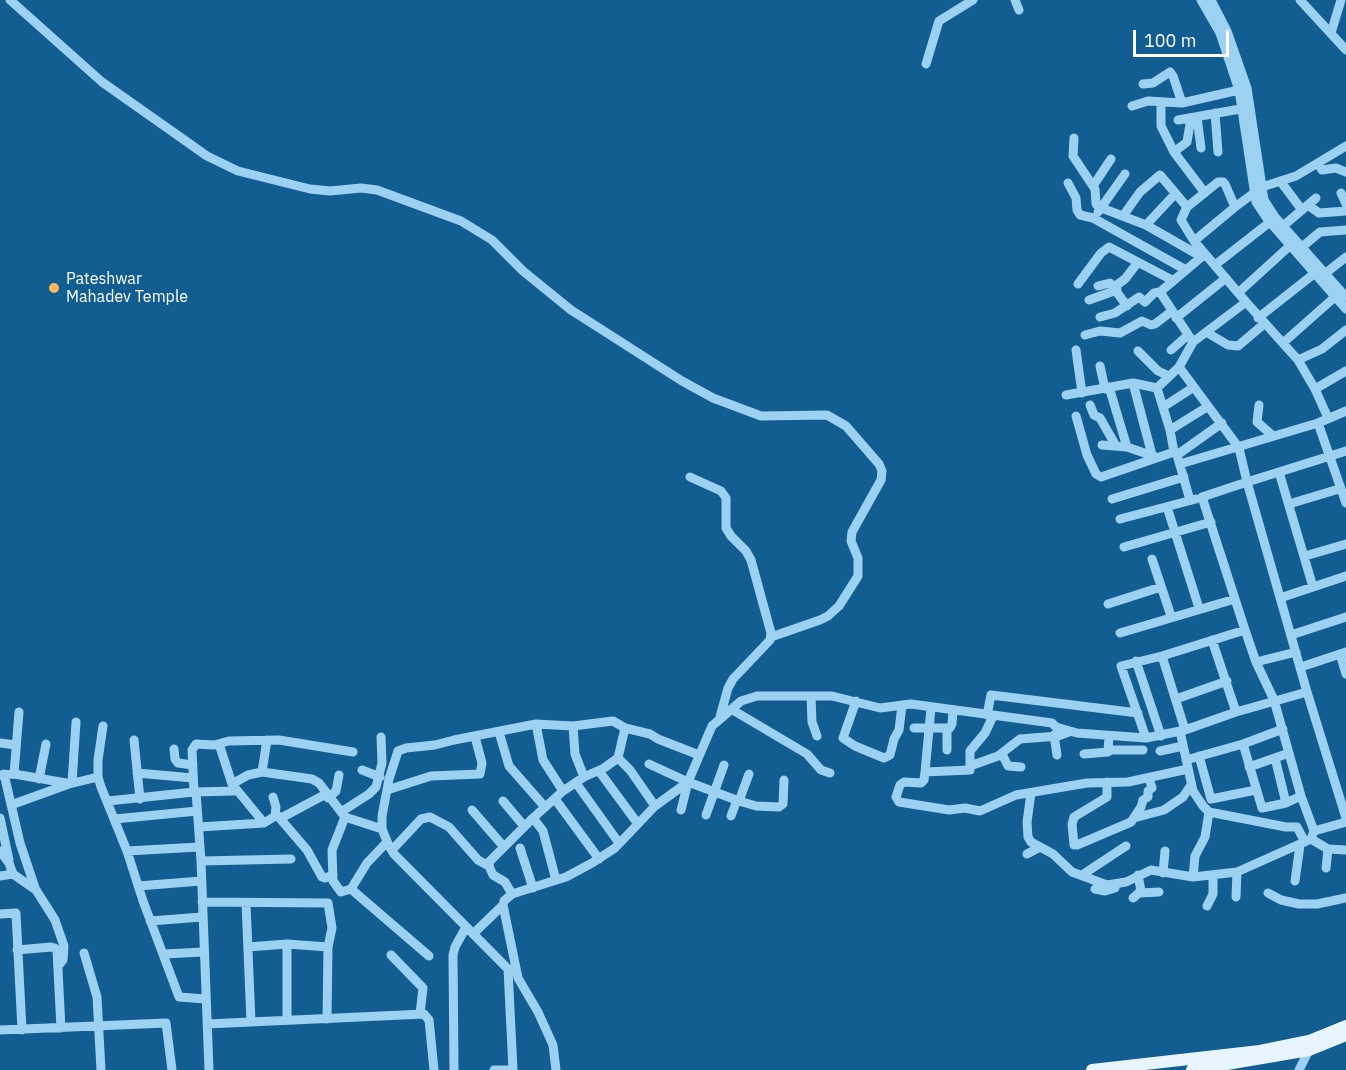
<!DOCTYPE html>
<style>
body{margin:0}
#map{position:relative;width:1346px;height:1070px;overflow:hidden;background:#125d91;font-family:"IBM Plex Sans",sans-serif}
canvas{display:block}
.scale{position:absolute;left:1133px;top:30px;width:96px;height:27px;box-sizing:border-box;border:3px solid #fff;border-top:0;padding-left:8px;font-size:18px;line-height:21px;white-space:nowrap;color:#fff;-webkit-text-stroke:4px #125d91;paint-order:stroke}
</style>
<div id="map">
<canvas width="1346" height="1070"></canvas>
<div class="scale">100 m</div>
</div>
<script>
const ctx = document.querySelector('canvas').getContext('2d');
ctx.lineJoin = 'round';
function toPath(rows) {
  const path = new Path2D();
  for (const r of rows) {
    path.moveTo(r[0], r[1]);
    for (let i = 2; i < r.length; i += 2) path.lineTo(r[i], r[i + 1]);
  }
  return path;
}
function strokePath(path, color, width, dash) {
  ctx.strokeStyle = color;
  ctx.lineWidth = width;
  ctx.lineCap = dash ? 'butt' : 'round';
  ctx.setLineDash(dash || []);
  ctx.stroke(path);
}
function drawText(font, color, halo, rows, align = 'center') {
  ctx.font = font + ' "IBM Plex Sans",sans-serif';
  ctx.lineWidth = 4.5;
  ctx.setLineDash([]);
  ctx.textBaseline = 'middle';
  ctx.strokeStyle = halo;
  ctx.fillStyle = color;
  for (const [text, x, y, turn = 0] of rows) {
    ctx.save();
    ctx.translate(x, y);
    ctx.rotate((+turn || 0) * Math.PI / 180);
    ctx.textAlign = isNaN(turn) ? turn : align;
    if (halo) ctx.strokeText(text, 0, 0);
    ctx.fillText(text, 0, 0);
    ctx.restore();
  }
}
strokePath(toPath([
 [10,0,102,82,207,156,238,171,310,189,330,191,361,188,377,190,461,221,492,240,523,271,571,310,682,381,713,398,761,416,827,415,846,426,879,464,882,471,881,480,852,532,851,541,858,558,858,576,839,606,828,616,820,620,771,637],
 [1015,0,1019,10],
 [1201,0,1220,33,1239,90,1256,202,1268,220,1346,309],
 [1211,0,1227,31,1247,88,1264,200,1275,217,1346,297],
 [1300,0,1346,50],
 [1331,33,1341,0],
 [926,64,939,21,973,0],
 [1143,84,1153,83,1170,72,1173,76,1182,103,1239,90],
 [1161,103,1161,126,1174,152,1205,193],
 [1132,106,1148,101,1182,103],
 [1215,113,1218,152],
 [1197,117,1201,148],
 [1178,120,1246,108],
 [1074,138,1073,156,1095,189,1096,204,1099,207,1146,225,1202,257],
 [1174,152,1187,142,1191,118],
 [1318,163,1322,170,1336,168,1346,172],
 [1281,182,1302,210],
 [1068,183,1076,198,1077,210,1080,215,1093,218,1186,270],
 [1093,186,1111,159],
 [1341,193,1346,204],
 [1308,205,1319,213,1346,211],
 [1235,207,1225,184,1223,182,1218,182,1187,207,1181,220,1194,241,1246,302],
 [1098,212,1125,174],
 [1123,216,1140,192,1160,175,1187,207],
 [1146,225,1175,194],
 [1283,226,1316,198],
 [1194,241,1235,207,1262,187,1296,176,1346,146],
 [1302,247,1320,232,1346,230],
 [1215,265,1270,222],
 [1322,276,1346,257],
 [1078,284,1101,253,1109,247,1172,280],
 [1098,286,1110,283,1127,306],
 [1114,287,1125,279,1138,262],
 [1238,293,1294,242],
 [1089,300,1117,290],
 [1100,317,1115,313,1139,297,1145,302,1154,293,1160,292],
 [1176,318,1226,278],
 [1258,318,1315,273],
 [1206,332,1228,345,1238,346,1264,324],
 [1085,335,1100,331,1120,333,1142,321,1151,325,1155,324,1172,311],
 [1193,342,1160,292,1205,254],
 [1283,343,1336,296],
 [1076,350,1082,393],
 [1171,350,1188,335],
 [1138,351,1158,371,1169,376],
 [1298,360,1322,349,1346,330],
 [1100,366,1105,389],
 [1179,367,1157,388,1170,430,1174,452,1177,455,1190,500],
 [1133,383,1152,455],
 [1109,387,1127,447],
 [1315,389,1346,371],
 [1066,395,1133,383,1157,388],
 [1090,405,1094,415,1100,418,1116,446],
 [1259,405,1257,422,1273,436],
 [1163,407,1194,387],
 [1076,416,1087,455,1096,474,1101,477,1174,452],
 [1318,423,1346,503],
 [1170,430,1207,407],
 [1102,445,1127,447,1156,457],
 [1346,451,1247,482,1307,692,1346,818],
 [1177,455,1222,423],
 [1180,464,1318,423,1346,411],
 [1279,472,1313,587],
 [690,477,721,491,726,498,726,528,731,536,746,551,751,560,771,633,770,640,733,679,728,688,720,717],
 [1112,499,1184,477],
 [1289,504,1339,489],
 [1167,507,1199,608],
 [1120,519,1196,499],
 [1124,547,1211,522],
 [1305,556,1346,544],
 [1152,559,1171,616],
 [1280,598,1346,576],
 [1108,604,1161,587],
 [1120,633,1235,599],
 [1291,635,1346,617],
 [1212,640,1236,712],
 [1340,654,1346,674],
 [1162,656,1185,730],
 [1136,661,1161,736],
 [1256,662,1296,652],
 [1301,667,1346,652],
 [811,696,812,722,817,736],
 [1176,699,1227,681],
 [856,701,843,738,855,746,884,758,890,755,894,739,899,730,902,705],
 [731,709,807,754,821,770,830,773],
 [987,715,991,695,1138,713],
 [993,716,985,733,970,751,970,770,925,772,924,780,921,783,904,782,900,785,896,797,899,802,949,810,965,808,980,811,1016,795,1087,783,1128,782,1188,769],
 [536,724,543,760,563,791],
 [103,726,98,760,98,777,101,787,127,851,143,901,179,997,206,999],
 [573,726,613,721,625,728,650,734,658,739,699,755],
 [914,728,950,728,952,724,953,711],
 [947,729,947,750],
 [1180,731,1193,791,1203,806,1209,812,1286,827,1297,827,1305,842],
 [499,732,509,766,545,807],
 [1054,735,1057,755],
 [1146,738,1121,666,1162,656,1245,630],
 [134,740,140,799],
 [0,743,16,745],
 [219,744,232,784,264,823],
 [1243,744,1262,808,1286,803],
 [174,749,175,759,178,763,193,765],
 [1109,750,1143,750],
 [1160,751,1183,746],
 [1002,754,1008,766,1021,767],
 [1084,754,1108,752,1109,736],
 [1199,756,1211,799,1256,790],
 [618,758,625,728],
 [1275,758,1286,803,1301,796],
 [1186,760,1243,744,1283,729],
 [649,764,688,782],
 [970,766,998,756,1020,739,1058,736,1069,732],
 [1249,767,1289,753],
 [362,770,380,777],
 [599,771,638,824],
 [262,772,267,740],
 [925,772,931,708],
 [137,773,193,778],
 [4,774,20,843,35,888],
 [14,774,19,712],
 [0,775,14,774,66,783],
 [39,779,46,744],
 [72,783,76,722],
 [576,783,619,843],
 [232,784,248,775,262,772,312,779,319,783,345,817],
 [387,790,431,776,480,774,482,763,475,737],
 [194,792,192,750,196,744,214,745,229,741,279,740,353,752],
 [196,792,201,861,209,1070],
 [1031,793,1027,822,1028,837,1031,842,1053,854,1072,872,1107,885,1126,882,1151,870,1193,877,1237,872,1311,839,1314,831,1301,796,1274,700,1256,662,1245,630,1202,497,1247,482,1239,448,1179,367,1193,342,1246,302,1298,360,1315,389,1328,418],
 [273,797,276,807,275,816],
 [328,798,336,791,339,775],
 [555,799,599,859],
 [108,801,194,792,235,791],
 [503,801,524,826],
 [739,801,756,806,779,807,783,804,784,780],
 [11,805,69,784,98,777],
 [472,810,504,847],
 [681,810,688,782,712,726,741,701,757,696,832,696,880,708,911,704,1052,723,1056,727,1077,733,1146,738,1185,730,1236,712,1307,692],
 [341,812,369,794,376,787,382,763,381,737],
 [706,815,724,765],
 [731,816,737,800],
 [0,818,9,860],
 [281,818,326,794],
 [533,818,543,831,556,880],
 [1134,818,1164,810,1183,797,1191,785],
 [115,819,197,811],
 [199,827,264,823,277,815,307,850,322,877,325,878,333,875],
 [1314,831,1346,822],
 [1311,839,1328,849,1346,850],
 [387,842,367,863,351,889,429,956],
 [1074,845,1072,824,1074,817,1107,797,1107,782],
 [1077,845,1131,822,1141,807,1143,800,1148,797,1148,791,1152,788,1149,778],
 [520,848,533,888],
 [392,850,421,819,430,817,449,827,478,860,489,866],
 [0,851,9,863,13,874,36,890,55,920,64,946,63,960,58,966],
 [127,851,199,847],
 [1027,854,1040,847],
 [201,861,291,859],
 [1326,868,1328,849],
 [1163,873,1165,851],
 [1082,875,1126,846],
 [0,876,13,874],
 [1193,877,1195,856,1205,837,1209,812],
 [1295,881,1300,845],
 [138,886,201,881],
 [351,889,341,892,333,881,332,850,345,817,382,829],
 [1095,889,1105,891,1115,888],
 [1140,893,1159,892],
 [1268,893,1281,900,1299,904,1317,904,1346,898],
 [512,894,505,882,493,875,489,866,490,861,533,818,563,791,584,777,604,768,618,758,630,770,655,806],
 [1236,897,1237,872],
 [1133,898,1141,891,1138,875],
 [202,902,328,903,332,928,328,947,327,1019],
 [246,903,251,1022],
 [1207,906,1213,894,1213,875],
 [0,914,16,913,22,1030],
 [150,921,202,917],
 [473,934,503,905],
 [287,944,287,1020],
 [248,947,287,944,328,947],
 [17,950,51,947,55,948,57,951,61,1028],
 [84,953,97,997,101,1070],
 [164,954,204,952],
 [391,955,423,988,420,1014],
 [207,1024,424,1014,429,1020,434,1070],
 [0,1030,166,1023,172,1070],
 [454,1070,453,955,455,947,466,927],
 [494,1070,513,1070],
 [513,1070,508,969,394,854,389,846,382,829,382,816,389,779,398,751,406,748,435,745,454,740,536,724,573,726,575,754,584,777],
 [556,1070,553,1045,538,1012,518,978,503,905,504,901,512,894,566,877,592,863,615,848,655,806,688,782,739,801,749,774],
 [1299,1070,1309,1050]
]), '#9dd1f2', 9);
strokePath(toPath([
 [1092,1070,1260,1051,1309,1041,1346,1026],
 [1192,1070,1309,1050,1346,1035]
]), '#e8f5ff', 12);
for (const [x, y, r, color] of [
 [54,288,6,"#ffb75e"]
]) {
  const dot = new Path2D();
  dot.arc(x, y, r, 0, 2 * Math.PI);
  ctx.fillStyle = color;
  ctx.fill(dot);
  strokePath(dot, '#125d91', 2);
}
drawText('16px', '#fff', '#125d91', [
 ["Pateshwar",66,279],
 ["Mahadev Temple",66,297]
], 'left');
</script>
